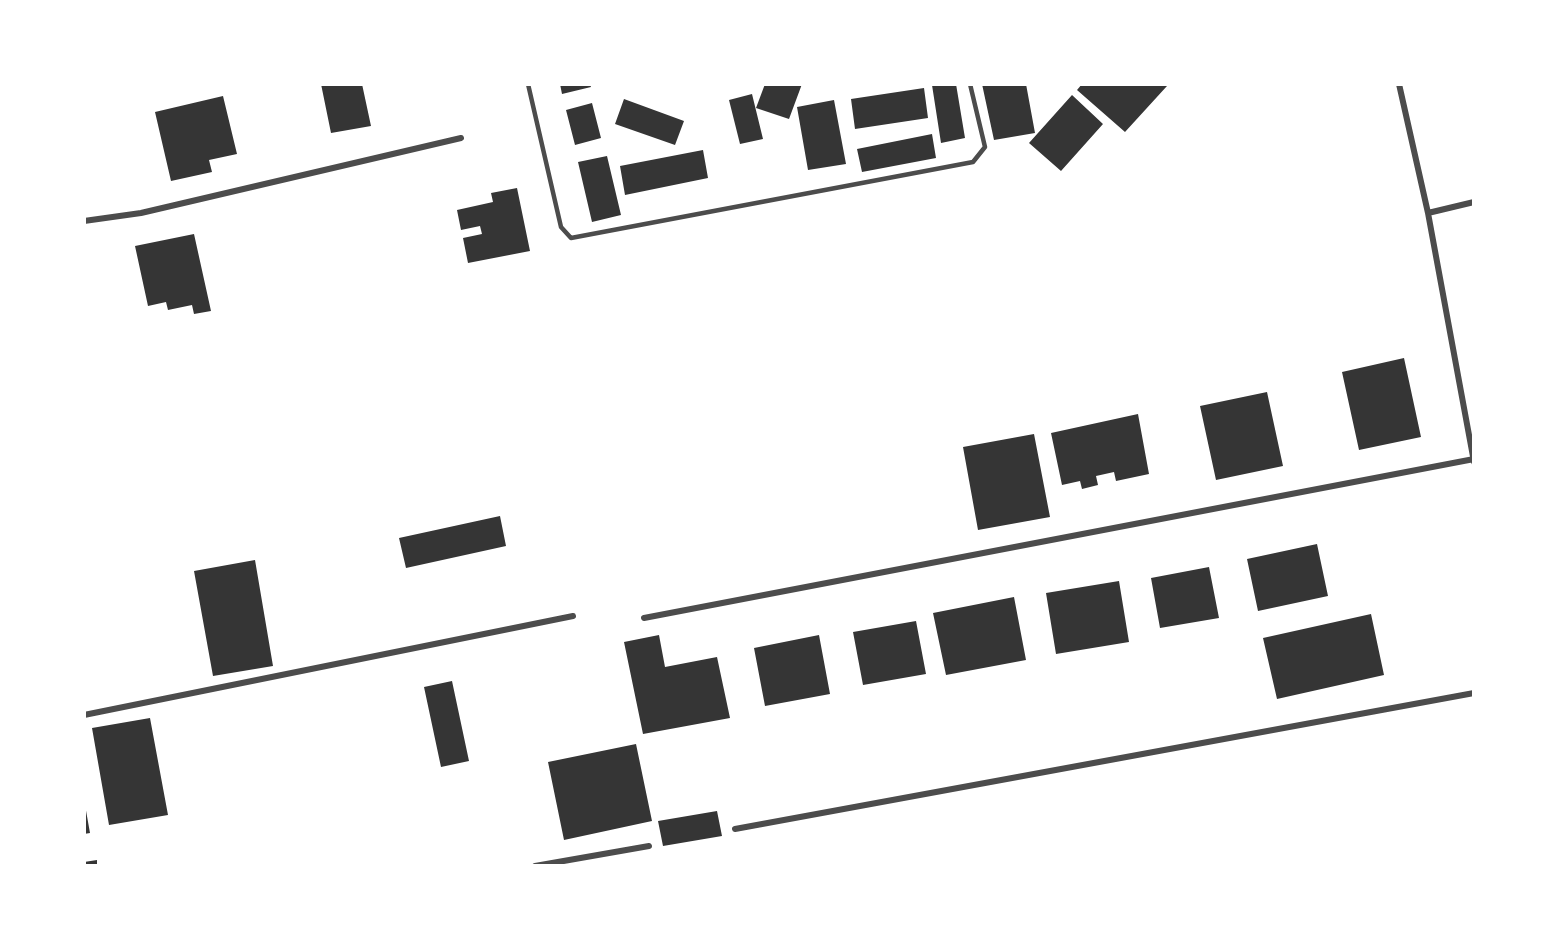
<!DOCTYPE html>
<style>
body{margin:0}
#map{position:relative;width:1558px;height:950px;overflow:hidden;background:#fff;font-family:"DM Sans",sans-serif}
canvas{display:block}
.frame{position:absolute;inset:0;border:86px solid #fff;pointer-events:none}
</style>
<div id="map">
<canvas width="1558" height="950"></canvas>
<div class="frame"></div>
</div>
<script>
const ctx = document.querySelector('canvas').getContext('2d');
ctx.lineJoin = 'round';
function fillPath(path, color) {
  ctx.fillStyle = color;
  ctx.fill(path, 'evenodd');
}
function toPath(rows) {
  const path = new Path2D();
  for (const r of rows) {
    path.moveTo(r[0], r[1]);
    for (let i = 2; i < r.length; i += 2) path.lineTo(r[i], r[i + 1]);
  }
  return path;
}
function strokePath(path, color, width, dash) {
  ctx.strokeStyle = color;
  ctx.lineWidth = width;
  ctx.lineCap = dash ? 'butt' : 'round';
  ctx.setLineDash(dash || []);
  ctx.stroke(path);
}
fillPath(toPath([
 [321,84,362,84,371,126,331,133],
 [560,84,590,84,591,87,562,94],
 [765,84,802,84,789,119,756,108],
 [937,84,956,84,965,138,941,143,932,85],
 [982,84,1026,84,1035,133,994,140],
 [1082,84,1165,84,1167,86,1125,132,1077,90],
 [924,88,928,118,855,129,851,99],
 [752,94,763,139,740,144,729,100],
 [1072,95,1103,124,1061,171,1029,143],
 [223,96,237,154,209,160,212,172,171,181,155,112],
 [624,99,684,121,675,145,615,124],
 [834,100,846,164,808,170,797,107],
 [592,103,601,138,575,145,566,110],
 [932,134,936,158,862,172,857,149],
 [703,150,708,178,625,195,620,166],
 [607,156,621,215,592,222,578,162],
 [517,188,530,251,468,263,463,238,482,234,480,226,461,230,457,210,493,202,491,193],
 [194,234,211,311,194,314,192,305,168,310,166,302,148,306,135,246],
 [1404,358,1421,437,1359,450,1342,372],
 [1267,392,1283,466,1216,480,1200,406],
 [1138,414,1149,474,1116,481,1114,472,1096,476,1098,485,1082,489,1080,481,1062,485,1051,433],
 [1034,434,1050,517,978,530,963,447],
 [500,516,506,546,406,568,399,538],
 [1317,544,1328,596,1258,611,1247,559],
 [255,560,273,666,213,676,194,571],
 [1209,567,1219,618,1160,628,1151,578],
 [1119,581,1129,642,1056,654,1046,593],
 [1014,597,1026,660,946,675,933,613],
 [1371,614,1384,675,1277,699,1263,638],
 [916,621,926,674,863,685,853,632],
 [659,635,665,667,717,657,730,718,643,734,624,642],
 [819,635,830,694,765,706,754,648],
 [452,681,469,761,441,767,424,687],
 [150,718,168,815,109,825,92,728],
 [636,744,652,821,564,840,548,762],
 [84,805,85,805,90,833,84,834],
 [717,811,722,836,663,846,658,821],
 [97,860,97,866,84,866,84,862]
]), '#353535');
strokePath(toPath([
 [528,84,561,227,571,238,973,162,985,147,970,84]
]), '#4c4c4c', 4.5);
strokePath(toPath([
 [1399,84,1428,213,1474,462],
 [1428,213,1474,202],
 [84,221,141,213,461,138],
 [644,618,1474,459],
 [84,715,573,616],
 [735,829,1474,693],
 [535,866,649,846]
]), '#4c4c4c', 6);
</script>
